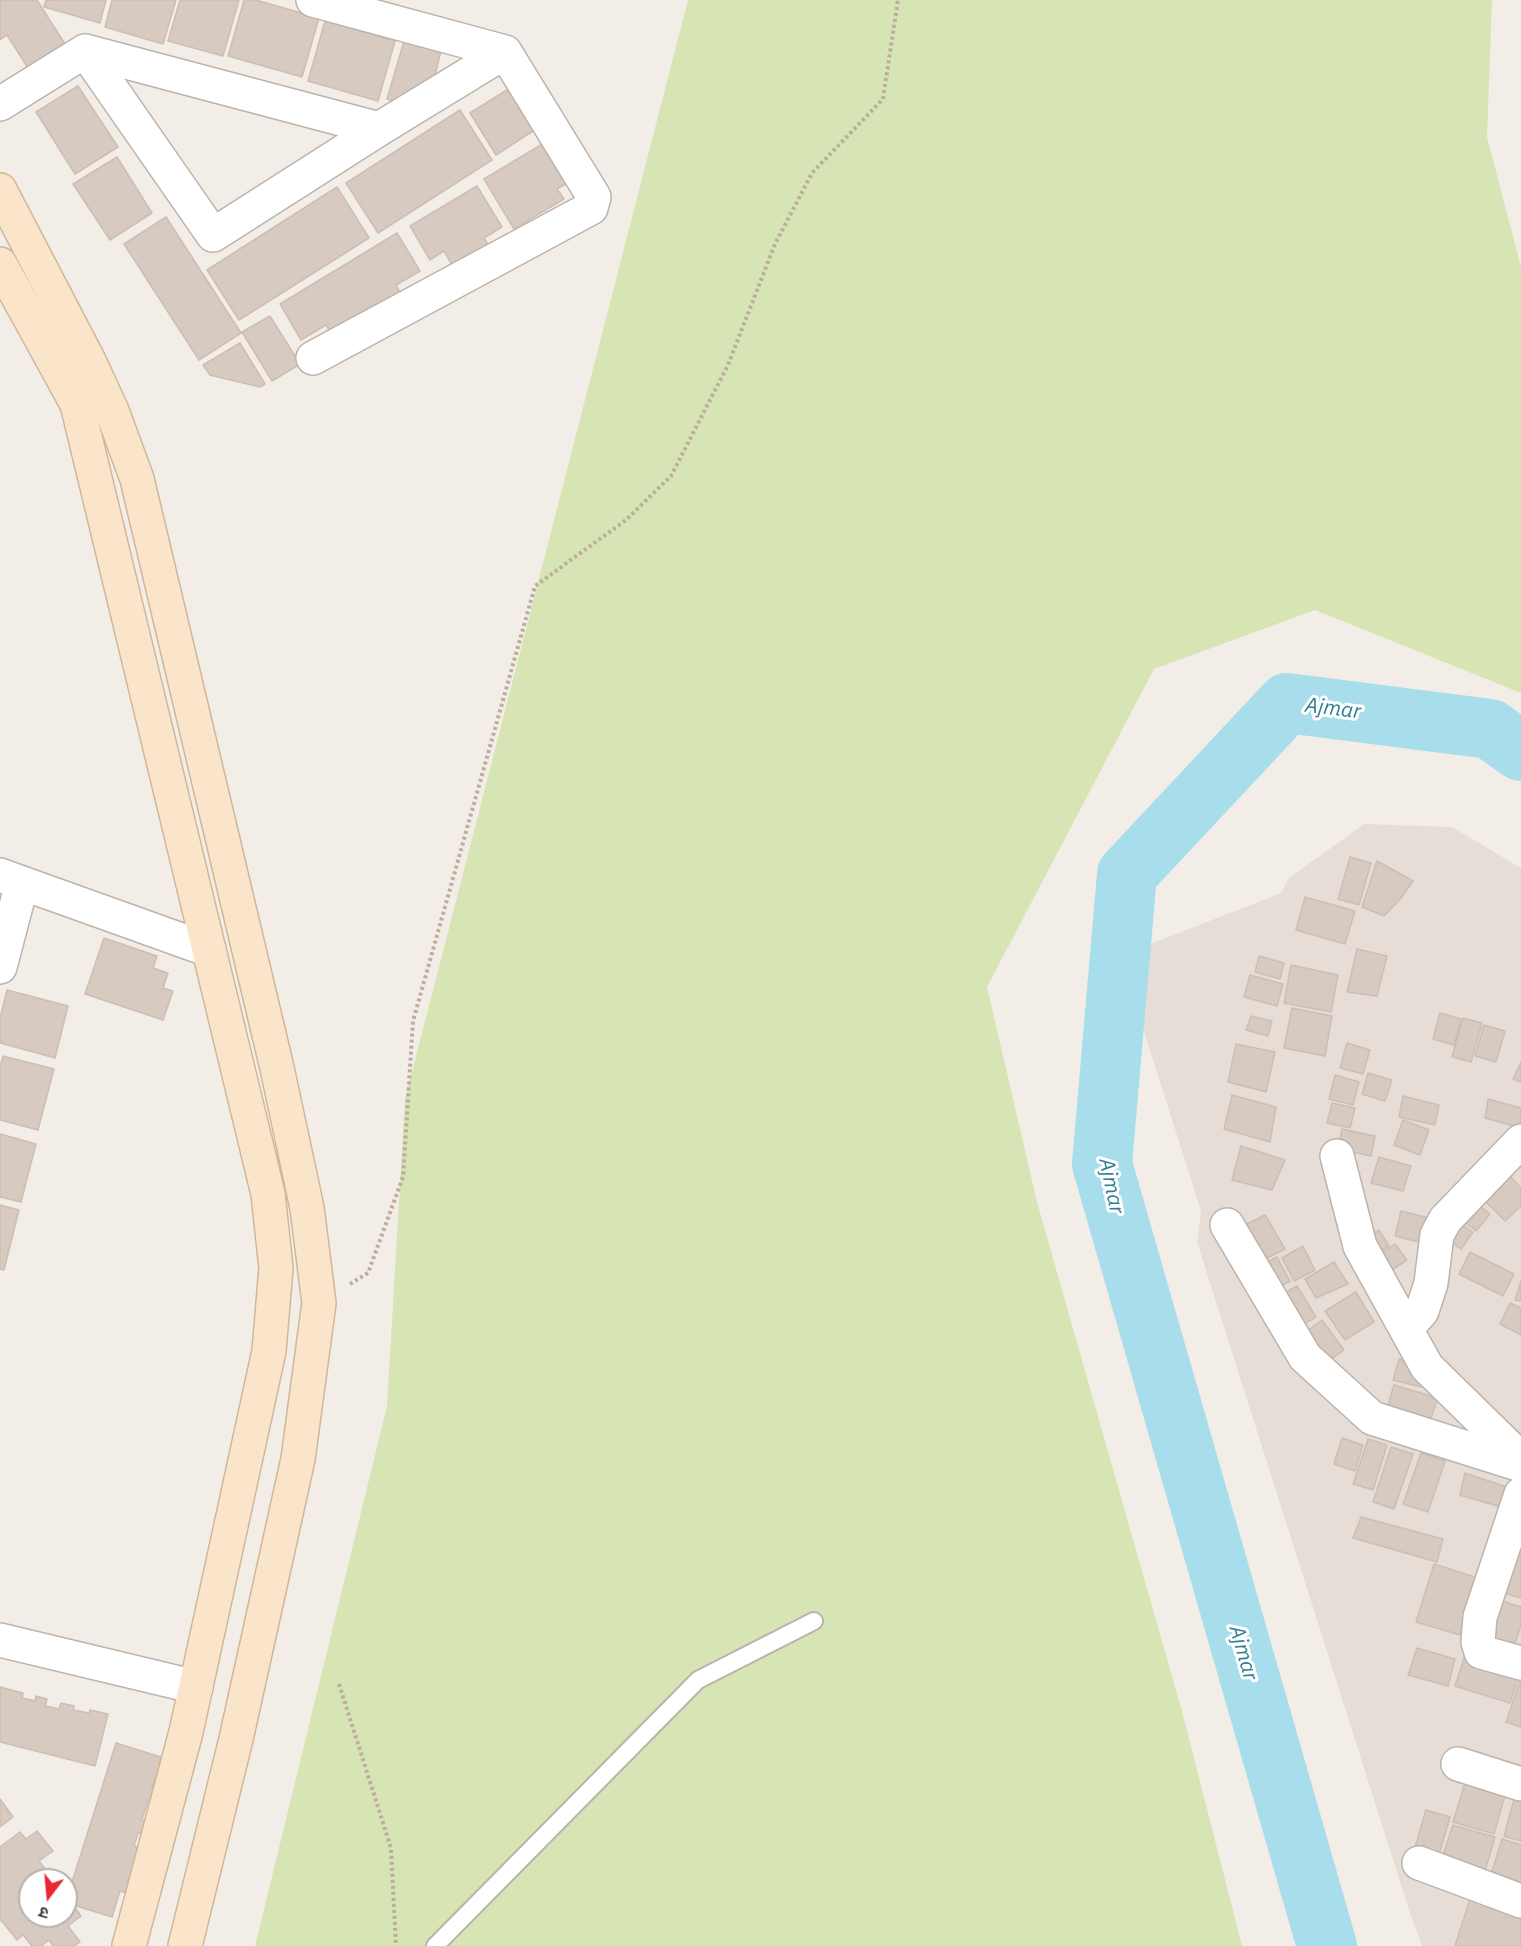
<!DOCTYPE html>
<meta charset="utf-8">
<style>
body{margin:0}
#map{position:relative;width:1521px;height:1946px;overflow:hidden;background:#f3ede8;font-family:"IBM Plex Sans","Noto Sans Devanagari",sans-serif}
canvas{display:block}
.north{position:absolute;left:18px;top:1868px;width:60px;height:60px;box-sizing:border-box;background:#fff;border:2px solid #b5b1af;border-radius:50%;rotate:196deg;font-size:16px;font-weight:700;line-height:24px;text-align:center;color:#453d37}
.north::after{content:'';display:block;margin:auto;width:21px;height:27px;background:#ea2730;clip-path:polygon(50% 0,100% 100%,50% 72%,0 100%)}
</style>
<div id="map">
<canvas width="1521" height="1946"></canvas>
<div class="north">उ</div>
</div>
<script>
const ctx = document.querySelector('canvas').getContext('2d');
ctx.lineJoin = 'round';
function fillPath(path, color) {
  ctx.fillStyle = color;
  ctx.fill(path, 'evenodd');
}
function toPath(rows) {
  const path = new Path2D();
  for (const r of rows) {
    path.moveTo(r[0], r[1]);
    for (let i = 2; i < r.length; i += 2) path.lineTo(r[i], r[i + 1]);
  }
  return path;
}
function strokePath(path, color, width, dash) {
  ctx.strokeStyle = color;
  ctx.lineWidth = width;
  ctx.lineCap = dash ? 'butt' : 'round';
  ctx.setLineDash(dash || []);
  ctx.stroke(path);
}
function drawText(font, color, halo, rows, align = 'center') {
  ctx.font = font + ' "IBM Plex Sans",sans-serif';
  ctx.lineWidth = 6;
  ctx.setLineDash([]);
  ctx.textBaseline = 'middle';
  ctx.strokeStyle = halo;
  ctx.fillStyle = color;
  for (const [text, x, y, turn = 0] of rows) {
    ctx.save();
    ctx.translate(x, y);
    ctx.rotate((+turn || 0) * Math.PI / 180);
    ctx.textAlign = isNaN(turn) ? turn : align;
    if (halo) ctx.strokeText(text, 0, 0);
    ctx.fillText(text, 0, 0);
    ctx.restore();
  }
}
fillPath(toPath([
 [1364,824,1452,827,1521,868,1521,1946,1422,1946,1410,1913,1197,1242,1201,1211,1120,956,1281,893,1289,878]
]), '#e6ded6');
fillPath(toPath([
 [688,0,1492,0,1487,137,1521,267,1521,693,1315,610,1154,669,987,987,1037,1202,1183,1715,1242,1946,255,1946,387,1406,405,1099]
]), '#d7e4b3');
strokePath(toPath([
 [1327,1946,1102,1164,1127,874,1287,703,1490,729,1521,751]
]), '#a8ddeb', 60);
const building = toPath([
 [0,0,37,0,65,44,28,68,7,35,0,40,0,0],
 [46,0,106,0,100,23,44,7,46,0],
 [112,0,176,0,163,44,105,27,112,0],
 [180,0,239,0,223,56,168,41,180,0],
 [244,0,256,0,319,18,302,77,228,56,244,0],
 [325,21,395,41,378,101,308,81,325,21],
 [404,41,441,51,433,83,405,105,387,99,404,41],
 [78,86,118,147,75,174,36,112,78,86],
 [510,88,536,129,496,155,470,113,510,88],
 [460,110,492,160,378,233,346,183,460,110],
 [549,140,567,183,557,189,564,199,514,229,484,179,549,140],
 [117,157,152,213,110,240,73,184,117,157],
 [477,186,502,227,484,238,490,248,454,269,444,251,430,260,410,226,477,186],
 [337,187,369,238,239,320,207,270,337,187],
 [166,217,241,333,199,360,124,244,166,217],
 [397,233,420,271,396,285,403,298,335,339,326,325,301,340,280,304,397,233],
 [270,316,300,364,272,381,242,332,270,316],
 [240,343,265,384,260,387,210,375,203,365,240,343],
 [1350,857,1371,863,1359,905,1338,899,1350,857],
 [1377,861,1413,881,1401,898,1384,916,1362,907,1377,861],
 [1305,897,1355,911,1345,944,1296,930,1305,897],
 [104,938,157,956,153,968,168,973,163,988,173,991,163,1020,85,994,104,938],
 [1357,949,1387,956,1377,996,1347,992,1357,949],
 [1259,956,1284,963,1280,979,1255,972,1259,956],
 [1291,965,1338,975,1331,1012,1284,1003,1291,965],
 [1250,975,1283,984,1277,1006,1244,997,1250,975],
 [7,990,68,1006,55,1058,0,1043,0,1018,7,990],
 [1292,1008,1332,1016,1325,1056,1284,1048,1292,1008],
 [1440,1013,1461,1019,1454,1045,1433,1039,1440,1013],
 [1251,1016,1272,1021,1268,1036,1246,1030,1251,1016],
 [1463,1018,1482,1023,1471,1062,1452,1057,1463,1018],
 [1484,1025,1505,1031,1496,1062,1475,1056,1484,1025],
 [1347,1043,1370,1050,1363,1074,1340,1068,1347,1043],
 [1236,1044,1275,1052,1266,1092,1228,1082,1236,1044],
 [3,1056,54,1069,38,1130,0,1120,0,1067,3,1056],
 [1521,1062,1521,1082,1513,1079,1521,1062],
 [1368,1073,1392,1080,1385,1101,1362,1094,1368,1073],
 [1335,1075,1359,1082,1353,1105,1329,1099,1335,1075],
 [1232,1095,1276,1107,1270,1142,1224,1129,1232,1095],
 [1403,1096,1439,1105,1435,1125,1399,1117,1403,1096],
 [1488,1099,1521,1108,1521,1128,1485,1118,1488,1099],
 [1332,1103,1355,1108,1350,1128,1327,1123,1332,1103],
 [1403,1120,1429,1130,1420,1155,1394,1145,1403,1120],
 [1342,1129,1375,1136,1371,1156,1338,1149,1342,1129],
 [0,1134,36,1144,21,1202,0,1197,0,1134],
 [1241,1146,1285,1160,1272,1190,1232,1180,1241,1146],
 [1379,1157,1411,1166,1403,1191,1371,1183,1379,1157],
 [1508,1174,1521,1188,1521,1206,1505,1221,1482,1198,1508,1174],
 [1476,1203,1490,1214,1476,1231,1462,1220,1476,1203],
 [0,1205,19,1210,4,1270,0,1269,0,1205],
 [1401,1211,1433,1219,1426,1244,1395,1236,1401,1211],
 [1265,1215,1285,1249,1253,1265,1235,1230,1265,1215],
 [1460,1223,1473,1232,1461,1249,1448,1240,1460,1223],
 [1379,1230,1389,1246,1370,1257,1361,1241,1379,1230],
 [1395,1244,1407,1260,1384,1275,1373,1259,1395,1244],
 [1303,1246,1315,1270,1294,1281,1282,1258,1303,1246],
 [1470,1252,1514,1274,1503,1296,1459,1274,1470,1252],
 [1277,1257,1290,1281,1271,1291,1258,1267,1277,1257],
 [1334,1262,1348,1284,1316,1298,1305,1279,1334,1262],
 [1521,1281,1521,1301,1515,1300,1521,1281],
 [1297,1286,1316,1317,1297,1328,1279,1296,1297,1286],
 [1356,1292,1374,1322,1345,1340,1325,1311,1356,1292],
 [1510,1303,1521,1308,1521,1335,1500,1324,1510,1303],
 [1322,1320,1344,1350,1329,1361,1307,1331,1322,1320],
 [1399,1359,1427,1367,1421,1387,1393,1380,1399,1359],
 [1394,1385,1438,1398,1429,1424,1386,1412,1394,1385],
 [1342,1438,1363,1445,1355,1471,1334,1464,1342,1438],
 [1368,1439,1387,1445,1373,1490,1353,1484,1368,1439],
 [1391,1447,1413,1454,1394,1509,1373,1502,1391,1447],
 [1421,1453,1445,1461,1428,1512,1403,1504,1421,1453],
 [1465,1473,1510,1488,1504,1508,1460,1495,1465,1473],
 [1361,1517,1443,1539,1437,1562,1353,1538,1361,1517],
 [1513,1551,1521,1553,1521,1598,1501,1592,1513,1551],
 [1434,1564,1478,1578,1460,1635,1416,1622,1434,1564],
 [1496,1599,1521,1607,1521,1625,1513,1650,1483,1641,1496,1599],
 [1417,1648,1455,1659,1448,1686,1408,1675,1417,1648],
 [1465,1655,1520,1673,1510,1703,1455,1686,1465,1655],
 [1521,1678,1521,1727,1506,1722,1521,1678],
 [0,1687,23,1693,22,1698,35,1701,36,1696,47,1699,45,1706,59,1709,61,1703,74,1706,73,1710,89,1713,90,1710,108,1714,95,1766,0,1742,0,1687],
 [116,1743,167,1759,161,1778,156,1776,152,1789,158,1790,154,1803,148,1801,142,1820,147,1822,144,1834,138,1833,134,1846,144,1849,130,1894,120,1891,112,1917,73,1905,81,1916,68,1926,80,1942,74,1946,53,1946,49,1940,41,1946,32,1946,23,1935,17,1940,0,1919,0,1847,20,1832,26,1839,37,1831,53,1851,39,1861,54,1880,30,1880,30,1916,66,1916,66,1896,67,1898,116,1743],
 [1466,1780,1506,1792,1494,1834,1453,1822,1466,1780],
 [1515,1796,1521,1797,1521,1841,1504,1836,1515,1796],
 [0,1799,13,1817,0,1827,0,1799],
 [1426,1810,1450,1817,1437,1862,1413,1854,1426,1810],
 [1453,1825,1495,1837,1485,1871,1442,1858,1453,1825],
 [1502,1839,1521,1845,1521,1887,1490,1878,1502,1839],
 [1470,1899,1521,1914,1521,1946,1455,1946,1470,1899]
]);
fillPath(building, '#d6cac1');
strokePath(building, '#cebdb2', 1.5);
const lane = toPath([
 [435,1946,698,1680,814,1621]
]);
const street = toPath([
 [313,0,505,52,594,197,591,208,313,358],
 [0,104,85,51],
 [379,129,85,51,213,235,379,129,505,52],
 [0,875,22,883,0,967],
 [22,883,209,950],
 [1337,1156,1360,1246,1427,1367,1521,1459],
 [1227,1225,1305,1357,1372,1418,1521,1465],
 [1406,1329,1422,1311,1431,1283,1437,1235,1445,1220,1521,1141],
 [1521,1494,1480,1617,1478,1642,1481,1652,1521,1663],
 [0,1640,196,1687],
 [1458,1764,1521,1784],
 [1419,1863,1521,1901]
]);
const secondary = toPath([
 [0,190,89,361,112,411,137,479,277,1068,307,1208,319,1303,298,1459,236,1739,185,1946],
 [0,264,77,404,268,1194,276,1268,269,1351,186,1732,129,1946]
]);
strokePath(lane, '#bdb3ab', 20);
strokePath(street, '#bdb3ab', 36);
strokePath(secondary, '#cfb79a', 36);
strokePath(toPath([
 [350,1284,368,1273,403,1177,413,1021,535,586,626,520,671,476,728,365,775,244,812,173,883,99,898,0],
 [339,1684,391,1848,396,1946]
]), '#beac9d', 4, [3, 3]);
strokePath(lane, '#fff', 16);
strokePath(street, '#fff', 33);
strokePath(secondary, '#fbe5ca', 33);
drawText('italic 21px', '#327d92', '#fff', [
 ["Ajmar",1333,709,7],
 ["Ajmar",1111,1186,78],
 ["Ajmar",1243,1653,74]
]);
</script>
